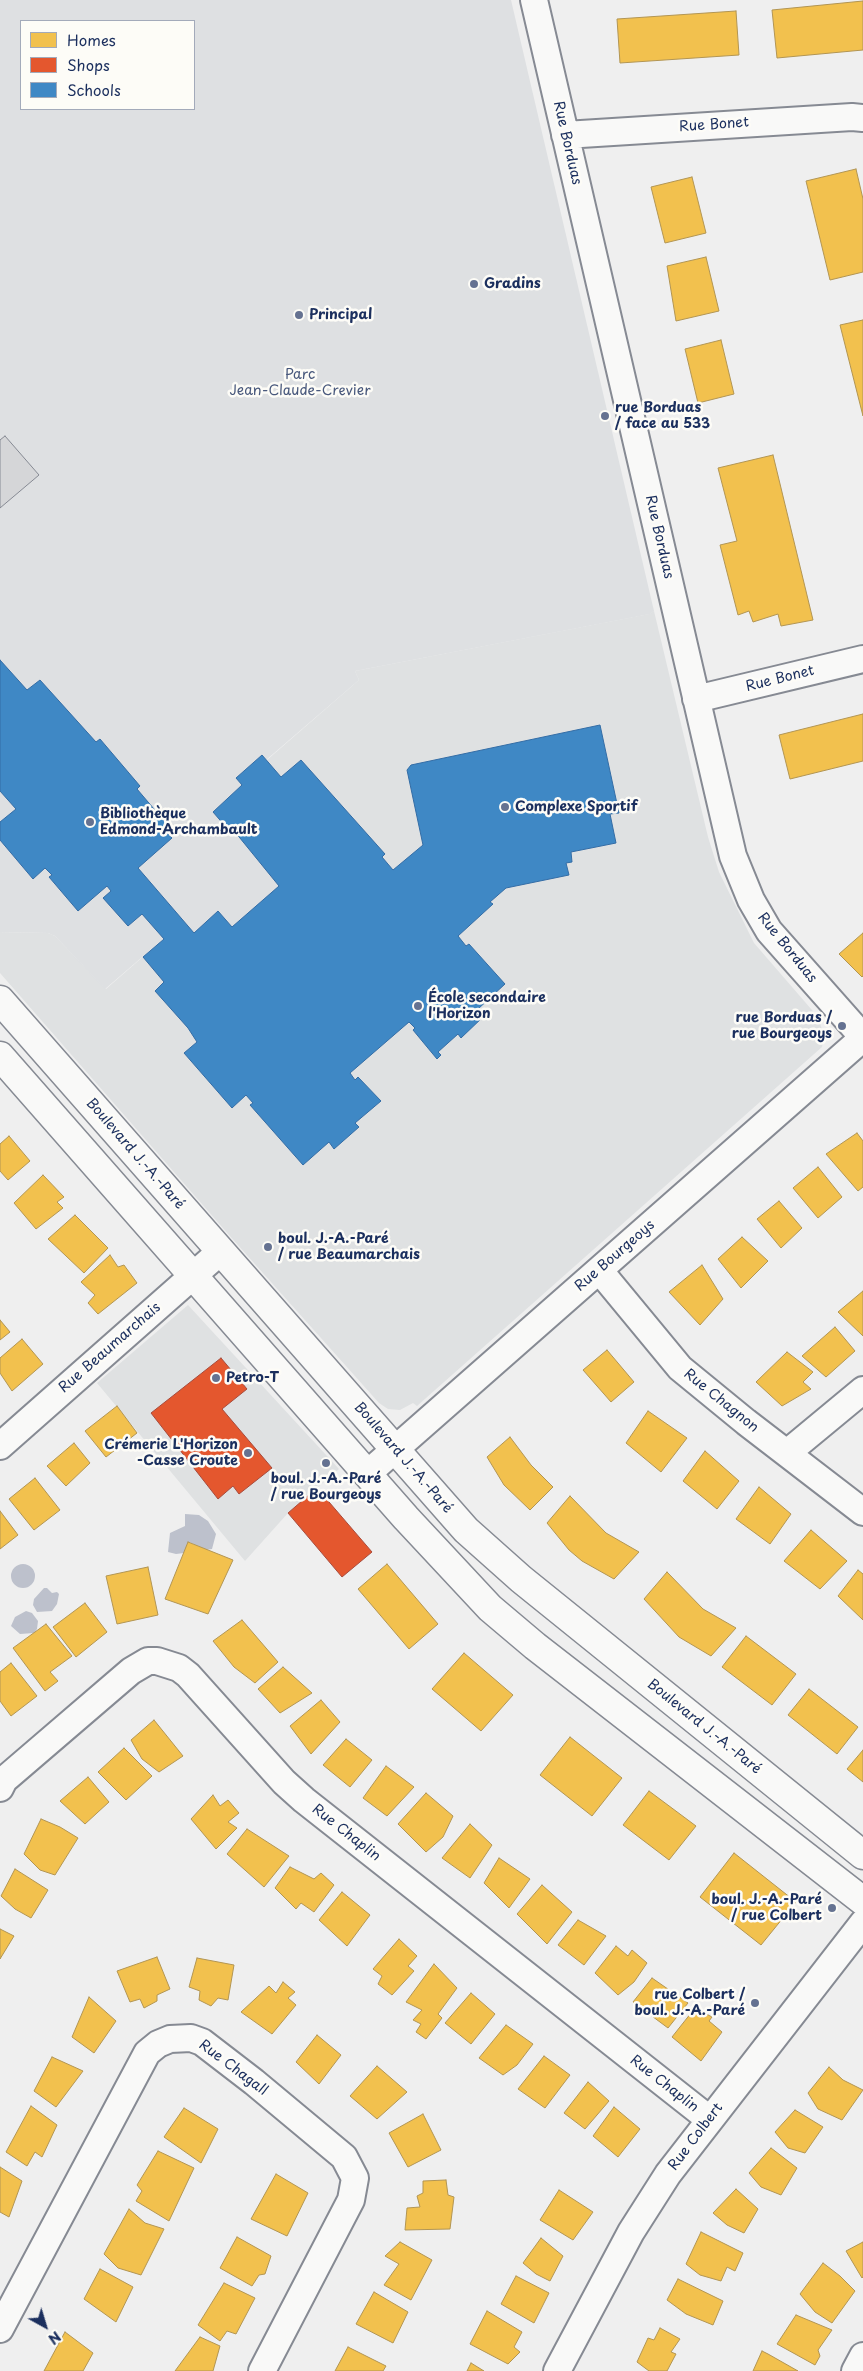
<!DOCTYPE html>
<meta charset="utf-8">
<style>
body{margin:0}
#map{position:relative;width:863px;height:2371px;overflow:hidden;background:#efefef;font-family:"Playpen Sans",sans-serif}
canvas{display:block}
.legend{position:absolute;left:20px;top:20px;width:175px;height:90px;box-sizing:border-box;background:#fdfcf7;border:1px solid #a3aaba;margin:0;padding:6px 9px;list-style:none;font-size:15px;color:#1b2f5e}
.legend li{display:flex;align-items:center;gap:10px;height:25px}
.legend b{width:25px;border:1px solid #a3aaba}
.north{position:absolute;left:20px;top:2301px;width:50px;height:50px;-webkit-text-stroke:4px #fdfcf7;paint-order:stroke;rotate:141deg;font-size:14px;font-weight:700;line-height:20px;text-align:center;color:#1b2f5e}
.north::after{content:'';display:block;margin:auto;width:18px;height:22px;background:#1b2f5e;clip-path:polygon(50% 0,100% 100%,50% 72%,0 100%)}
</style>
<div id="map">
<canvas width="863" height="2371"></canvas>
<ul class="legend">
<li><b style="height:14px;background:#f2c14e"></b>Homes</li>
<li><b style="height:14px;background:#e4572e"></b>Shops</li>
<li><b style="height:14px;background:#3f88c5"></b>Schools</li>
</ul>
<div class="north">N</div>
</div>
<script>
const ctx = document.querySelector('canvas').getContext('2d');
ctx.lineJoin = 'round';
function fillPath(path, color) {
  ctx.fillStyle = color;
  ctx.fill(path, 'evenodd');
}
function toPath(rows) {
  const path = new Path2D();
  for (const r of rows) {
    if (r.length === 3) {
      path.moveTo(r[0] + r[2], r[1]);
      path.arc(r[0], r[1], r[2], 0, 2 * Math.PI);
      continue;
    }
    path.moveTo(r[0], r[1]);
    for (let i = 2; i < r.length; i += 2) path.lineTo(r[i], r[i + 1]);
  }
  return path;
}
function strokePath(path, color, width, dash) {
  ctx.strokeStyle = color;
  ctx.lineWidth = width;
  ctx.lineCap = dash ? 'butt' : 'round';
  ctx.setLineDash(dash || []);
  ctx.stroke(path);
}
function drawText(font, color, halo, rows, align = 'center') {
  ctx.font = font + ' "Playpen Sans",sans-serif';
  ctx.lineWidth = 5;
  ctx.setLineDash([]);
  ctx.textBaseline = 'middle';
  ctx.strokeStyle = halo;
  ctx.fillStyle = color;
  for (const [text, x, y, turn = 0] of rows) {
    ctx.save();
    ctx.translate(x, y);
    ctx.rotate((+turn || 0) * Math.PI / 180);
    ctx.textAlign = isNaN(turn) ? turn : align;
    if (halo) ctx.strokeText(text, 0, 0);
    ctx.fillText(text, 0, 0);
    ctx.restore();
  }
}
fillPath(toPath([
 [654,611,708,837,719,872,754,943,818,1017,824,1036,822,1047,417,1406,413,1403,400,1410,388,1409,379,1403,229,1235,0,973,0,932,48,933,55,936,106,989,184,921,218,911,278,886,213,812,242,785,236,778,262,755,267,760,359,680,355,671,649,614],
 [188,1305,339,1469,288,1513,245,1561,97,1383]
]), '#dfe1e2');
fillPath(toPath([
 [0,0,511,0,654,611,650,614,355,671,359,680,266,760,262,755,236,778,242,785,214,812,279,886,232,927,218,911,194,933,184,921,105,989,55,936,48,933,0,932],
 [21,21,194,21,194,109,21,109]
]), '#dee0e2');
fillPath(toPath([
 [185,1514,199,1515,208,1521,216,1534,212,1549,206,1550,189,1542,184,1553,176,1554,168,1552,170,1533,185,1526],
 [23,1576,12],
 [44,1588,47,1588,52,1593,57,1592,59,1594,57,1604,52,1611,37,1612,33,1605,34,1599],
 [26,1611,32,1613,38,1621,37,1629,34,1633,20,1634,11,1626,15,1617]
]), '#bdc1cc');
const homes = toPath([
 [863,1,863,50,777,58,772,10,863,1],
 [736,11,739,55,620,63,617,19,736,11],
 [856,169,863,199,863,272,830,280,806,181,856,169],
 [692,177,706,233,665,243,651,187,692,177],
 [706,257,719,311,676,321,667,266,706,257],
 [863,320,863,416,840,325,863,320],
 [721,340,734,394,698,403,685,349,721,340],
 [773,455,813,620,781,626,778,614,753,622,749,611,738,615,720,545,737,541,718,468,773,455],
 [863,714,863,761,790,779,779,735,863,714],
 [863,933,863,976,862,977,839,954,863,933],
 [857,1133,863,1141,863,1187,858,1191,826,1154,857,1133],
 [9,1136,30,1161,8,1180,0,1171,0,1144,9,1136],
 [818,1167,842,1197,818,1218,793,1188,818,1167],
 [43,1175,64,1197,57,1202,63,1208,36,1229,14,1203,43,1175],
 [779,1201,802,1228,781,1248,757,1219,779,1201],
 [75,1215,108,1248,84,1273,48,1239,75,1215],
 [742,1237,768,1261,741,1288,718,1259,742,1237],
 [110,1255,118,1267,124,1265,137,1283,98,1314,88,1303,95,1295,81,1282,110,1255],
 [702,1265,723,1299,700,1325,669,1292,702,1265],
 [863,1291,863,1336,838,1312,863,1291],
 [0,1320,10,1332,0,1340,0,1320],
 [835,1327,855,1351,826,1377,802,1356,835,1327],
 [22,1339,43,1364,12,1391,0,1373,0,1358,22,1339],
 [607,1350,634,1382,611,1402,583,1370,607,1350],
 [787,1352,813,1372,803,1382,811,1389,782,1406,756,1382,787,1352],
 [117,1406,137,1433,106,1457,85,1431,117,1406],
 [648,1411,687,1438,661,1472,626,1443,648,1411],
 [510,1437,531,1465,553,1487,530,1510,504,1485,487,1457,510,1437],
 [74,1443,90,1463,66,1486,47,1466,74,1443],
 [705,1451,739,1481,717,1509,683,1481,705,1451],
 [35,1478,60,1510,34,1530,9,1499,35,1478],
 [759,1487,791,1514,770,1544,736,1519,759,1487],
 [570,1496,606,1533,639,1552,614,1579,582,1561,569,1550,547,1523,570,1496],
 [0,1511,18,1535,0,1549,0,1511],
 [811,1530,847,1561,820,1589,784,1561,811,1530],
 [188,1542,233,1560,208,1614,165,1599,188,1542],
 [387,1564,438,1624,409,1649,358,1589,387,1564],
 [148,1567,158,1615,117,1624,106,1576,148,1567],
 [858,1570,863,1574,863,1620,838,1596,858,1570],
 [667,1572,703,1609,736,1628,711,1656,679,1637,644,1599,667,1572],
 [85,1603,107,1632,76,1657,53,1627,85,1603],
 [242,1620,278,1662,255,1683,234,1667,213,1641,242,1620],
 [46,1624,72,1656,50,1672,58,1681,45,1691,13,1648,46,1624],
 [746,1636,796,1674,772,1705,722,1667,746,1636],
 [464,1653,513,1695,481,1731,432,1689,464,1653],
 [11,1663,37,1696,11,1716,0,1701,0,1672,11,1663],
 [283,1667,312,1693,280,1713,258,1689,283,1667],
 [809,1689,858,1727,837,1754,788,1715,809,1689],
 [321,1700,340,1722,311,1754,290,1726,321,1700],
 [154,1720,183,1756,159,1772,142,1759,131,1740,154,1720],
 [570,1737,622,1778,592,1816,540,1775,570,1737],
 [346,1739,372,1760,350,1787,323,1765,346,1739],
 [124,1748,152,1776,126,1800,98,1772,124,1748],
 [863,1750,863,1782,847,1769,863,1750],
 [386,1766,414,1787,387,1816,363,1798,386,1766],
 [88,1777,109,1802,85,1824,60,1801,88,1777],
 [649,1791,696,1826,669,1860,623,1825,649,1791],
 [426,1793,453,1816,443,1837,426,1852,398,1824,426,1793],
 [213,1795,220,1806,228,1800,239,1813,228,1822,237,1828,216,1849,191,1819,213,1795],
 [41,1819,60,1827,78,1838,55,1875,40,1870,24,1854,41,1819],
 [470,1824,492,1845,470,1878,442,1858,470,1824],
 [247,1829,289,1856,264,1887,227,1854,247,1829],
 [734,1853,796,1902,761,1945,700,1897,734,1853],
 [499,1858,530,1879,509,1908,484,1883,499,1858],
 [290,1867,314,1879,321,1873,334,1885,314,1912,301,1903,296,1909,275,1888,290,1867],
 [15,1869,48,1890,31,1918,15,1909,1,1896,15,1869],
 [542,1885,572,1912,547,1944,517,1914,542,1885],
 [342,1892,370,1915,347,1946,319,1920,342,1892],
 [578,1920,606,1936,584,1965,558,1945,578,1920],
 [0,1929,14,1936,0,1959,0,1929],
 [399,1939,417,1956,408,1966,414,1971,392,1995,378,1984,382,1976,373,1969,399,1939],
 [616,1946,628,1956,632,1950,647,1963,634,1982,618,1995,595,1973,616,1946],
 [157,1957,170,1989,157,1995,157,2001,144,2008,140,1999,130,2002,117,1971,157,1957],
 [197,1958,234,1965,228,2000,218,1998,211,2006,199,2000,200,1991,189,1987,197,1958],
 [434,1964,457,1988,438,2014,442,2018,426,2039,416,2032,421,2024,413,2020,422,2010,406,2002,434,1964],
 [652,1978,688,2003,668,2028,633,2002,652,1978],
 [283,1982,295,1992,288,1998,296,2005,272,2034,241,2012,269,1986,276,1993,283,1982],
 [471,1993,495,2014,471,2044,445,2023,471,1993],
 [89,1997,116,2021,94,2053,72,2037,89,1997],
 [695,2008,712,2017,709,2021,722,2032,701,2061,672,2037,695,2008],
 [506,2025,533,2044,517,2065,503,2075,479,2058,506,2025],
 [317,2035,341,2055,319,2084,296,2062,317,2035],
 [544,2056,570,2075,545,2108,518,2089,544,2056],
 [52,2057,83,2071,56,2107,34,2091,52,2057],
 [377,2066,407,2092,377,2119,350,2096,377,2066],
 [829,2067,843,2080,863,2090,842,2120,818,2109,808,2093,829,2067],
 [588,2082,609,2101,585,2129,564,2113,588,2082],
 [31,2106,57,2125,42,2157,35,2152,27,2166,6,2152,31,2106],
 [614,2107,640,2129,618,2157,593,2136,614,2107],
 [184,2108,218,2129,201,2163,164,2137,184,2108],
 [795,2110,823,2127,805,2153,788,2148,775,2132,795,2110],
 [423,2114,441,2150,408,2167,389,2133,423,2114],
 [771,2148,797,2168,781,2195,761,2187,749,2173,771,2148],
 [158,2151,194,2168,169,2221,136,2201,142,2191,137,2185,158,2151],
 [0,2167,22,2181,9,2217,0,2212,0,2167],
 [276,2174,308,2193,287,2236,251,2219,276,2174],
 [446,2180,448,2195,454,2197,450,2229,405,2230,407,2208,420,2207,417,2196,423,2193,423,2181,446,2180],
 [736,2189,758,2209,744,2233,727,2225,713,2213,736,2189],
 [559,2190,593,2212,573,2240,540,2220,559,2190],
 [129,2209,145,2223,164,2229,141,2275,118,2268,104,2254,129,2209],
 [701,2232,743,2253,735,2271,727,2267,721,2281,700,2275,686,2264,701,2232],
 [237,2237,271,2256,265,2274,259,2275,252,2286,220,2268,237,2237],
 [541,2238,563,2256,550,2281,536,2274,523,2263,541,2238],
 [400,2242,432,2260,411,2300,384,2285,399,2264,385,2256,400,2242],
 [863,2242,863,2277,862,2278,846,2251,863,2242],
 [823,2263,840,2276,855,2291,832,2323,815,2312,800,2294,823,2263],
 [100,2269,133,2287,116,2322,84,2299,100,2269],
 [516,2276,549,2293,534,2323,501,2304,516,2276],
 [678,2279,723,2301,713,2325,686,2314,667,2300,678,2279],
 [224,2283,255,2298,236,2334,227,2331,220,2341,198,2325,224,2283],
 [374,2292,408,2312,393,2343,356,2324,374,2292],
 [487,2311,522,2332,514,2347,520,2352,508,2364,470,2344,487,2311],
 [796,2315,832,2330,818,2350,820,2356,815,2365,777,2344,796,2315],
 [660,2328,680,2339,671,2352,676,2354,667,2371,649,2371,637,2362,648,2338,654,2340,660,2328],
 [65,2332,93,2353,83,2371,44,2371,65,2332],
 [200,2337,220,2346,213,2371,175,2371,200,2337],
 [348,2347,386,2366,383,2371,335,2371,348,2347],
 [762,2351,768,2354,798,2371,753,2371,762,2351],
 [471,2363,484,2371,467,2371,471,2363]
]);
fillPath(homes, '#f2c14e');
strokePath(homes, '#b29553', 1);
const shops = toPath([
 [221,1358,247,1389,222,1409,272,1468,239,1494,233,1486,218,1499,151,1413,221,1358],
 [317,1488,372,1552,342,1577,288,1513,317,1488]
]);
fillPath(shops, '#e4572e');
strokePath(shops, '#a84b3c', 1);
const schools = toPath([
 [0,660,27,690,40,680,96,742,100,739,140,786,137,789,171,829,167,833,172,838,138,868,194,933,218,911,232,927,279,886,235,832,232,834,213,812,242,785,236,778,262,755,281,777,301,760,385,854,382,857,393,870,423,845,407,770,411,765,600,725,619,813,610,814,616,843,571,852,572,862,566,863,569,875,506,888,490,902,493,904,458,936,466,946,469,944,505,984,478,1009,484,1016,461,1038,458,1034,438,1052,441,1055,437,1059,413,1030,415,1028,409,1022,350,1073,355,1080,358,1077,381,1101,355,1123,359,1127,334,1149,329,1142,303,1165,250,1105,253,1103,246,1095,232,1108,184,1053,197,1042,188,1028,155,991,164,982,143,957,164,939,142,914,128,926,103,898,111,891,107,886,78,911,49,877,52,875,45,868,33,879,0,840,0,822,16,809,0,791,0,660]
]);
fillPath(schools, '#3f88c5');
strokePath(schools, '#346da6', 1);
const building = toPath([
 [5,436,39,475,0,508,0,440,5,436]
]);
fillPath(building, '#d5d6d8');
strokePath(building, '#868a93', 1);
const street = toPath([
 [534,0,733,856,751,900,769,931,863,1037],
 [565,135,852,117,863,118],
 [696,699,863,659],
 [599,1270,680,1368,746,1422,863,1512],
 [0,1446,221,1251],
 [787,1453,863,1390],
 [367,1474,863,1038],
 [0,1788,4,1780,131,1671,148,1661,157,1661,179,1668,188,1675,284,1782,304,1800,709,2119],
 [0,2329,147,2053,158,2044,170,2039,191,2038,202,2042,254,2082,344,2157,355,2178,351,2200,262,2371],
 [557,2371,631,2232,668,2174,863,1923],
 [855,2371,863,2356]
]);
const secondary = toPath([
 [0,1000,466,1530,521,1579,863,1855],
 [0,1056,406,1518,490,1608,535,1646,863,1901]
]);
strokePath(street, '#868a93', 30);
strokePath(secondary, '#868a93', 31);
strokePath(street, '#f9f9f8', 26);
strokePath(secondary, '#f9f9f8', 28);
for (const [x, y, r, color] of [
 [474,284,5,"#657291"],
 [299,315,5,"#657291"],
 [605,416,5,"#657291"],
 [505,807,5,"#657291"],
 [90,822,5,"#657291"],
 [418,1006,5,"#657291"],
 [842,1026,5,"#657291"],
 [268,1247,5,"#657291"],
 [216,1378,5,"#657291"],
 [248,1453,5,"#657291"],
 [326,1463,5,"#657291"],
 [832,1908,5,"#657291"],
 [755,2003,5,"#657291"]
]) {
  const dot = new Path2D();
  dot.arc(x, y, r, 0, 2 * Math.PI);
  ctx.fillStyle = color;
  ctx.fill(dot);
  strokePath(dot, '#fdfcf7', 2);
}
drawText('14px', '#1b2f5e', '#fdfcf7', [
 ["Rue Bonet",714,125,-4],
 ["Rue Borduas",567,143,77],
 ["Rue Borduas",659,537,77],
 ["Rue Bonet",780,679,-14],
 ["Rue Borduas",787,948,51],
 ["Boulevard J.-A.-Paré",135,1154,49],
 ["Rue Bourgeoys",615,1256,-41],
 ["Rue Beaumarchais",110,1348,-41],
 ["Rue Chagnon",721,1401,39],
 ["Boulevard J.-A.-Paré",403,1458,49],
 ["Boulevard J.-A.-Paré",704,1727,39],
 ["Rue Chaplin",346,1833,38],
 ["Rue Chagall",233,2068,37],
 ["Rue Chaplin",664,2084,38],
 ["Rue Colbert",696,2137,-53]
]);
drawText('bold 14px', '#1b2f5e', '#fdfcf7', [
 ["Gradins",484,284],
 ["Principal",309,315],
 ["rue Borduas",615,408],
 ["/ face au 533",615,424],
 ["Complexe Sportif",515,807],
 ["Bibliothèque",100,814],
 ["Edmond-Archambault",100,830],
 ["École secondaire",428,998],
 ["l'Horizon",428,1014],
 ["rue Borduas /",832,1018,"right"],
 ["rue Bourgeoys",832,1034,"right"],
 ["boul. J.-A.-Paré",278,1239],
 ["/ rue Beaumarchais",278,1255],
 ["Petro-T",226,1378],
 ["Crémerie L'Horizon",238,1445,"right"],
 ["-Casse Croute",238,1461,"right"],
 ["boul. J.-A.-Paré",326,1479,"center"],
 ["/ rue Bourgeoys",326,1495,"center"],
 ["boul. J.-A.-Paré",822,1900,"right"],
 ["/ rue Colbert",822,1916,"right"],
 ["rue Colbert /",745,1995,"right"],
 ["boul. J.-A.-Paré",745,2011,"right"]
], 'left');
drawText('14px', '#48587c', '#fdfcf7', [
 ["Parc",300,375],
 ["Jean-Claude-Crevier",300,391]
]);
</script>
